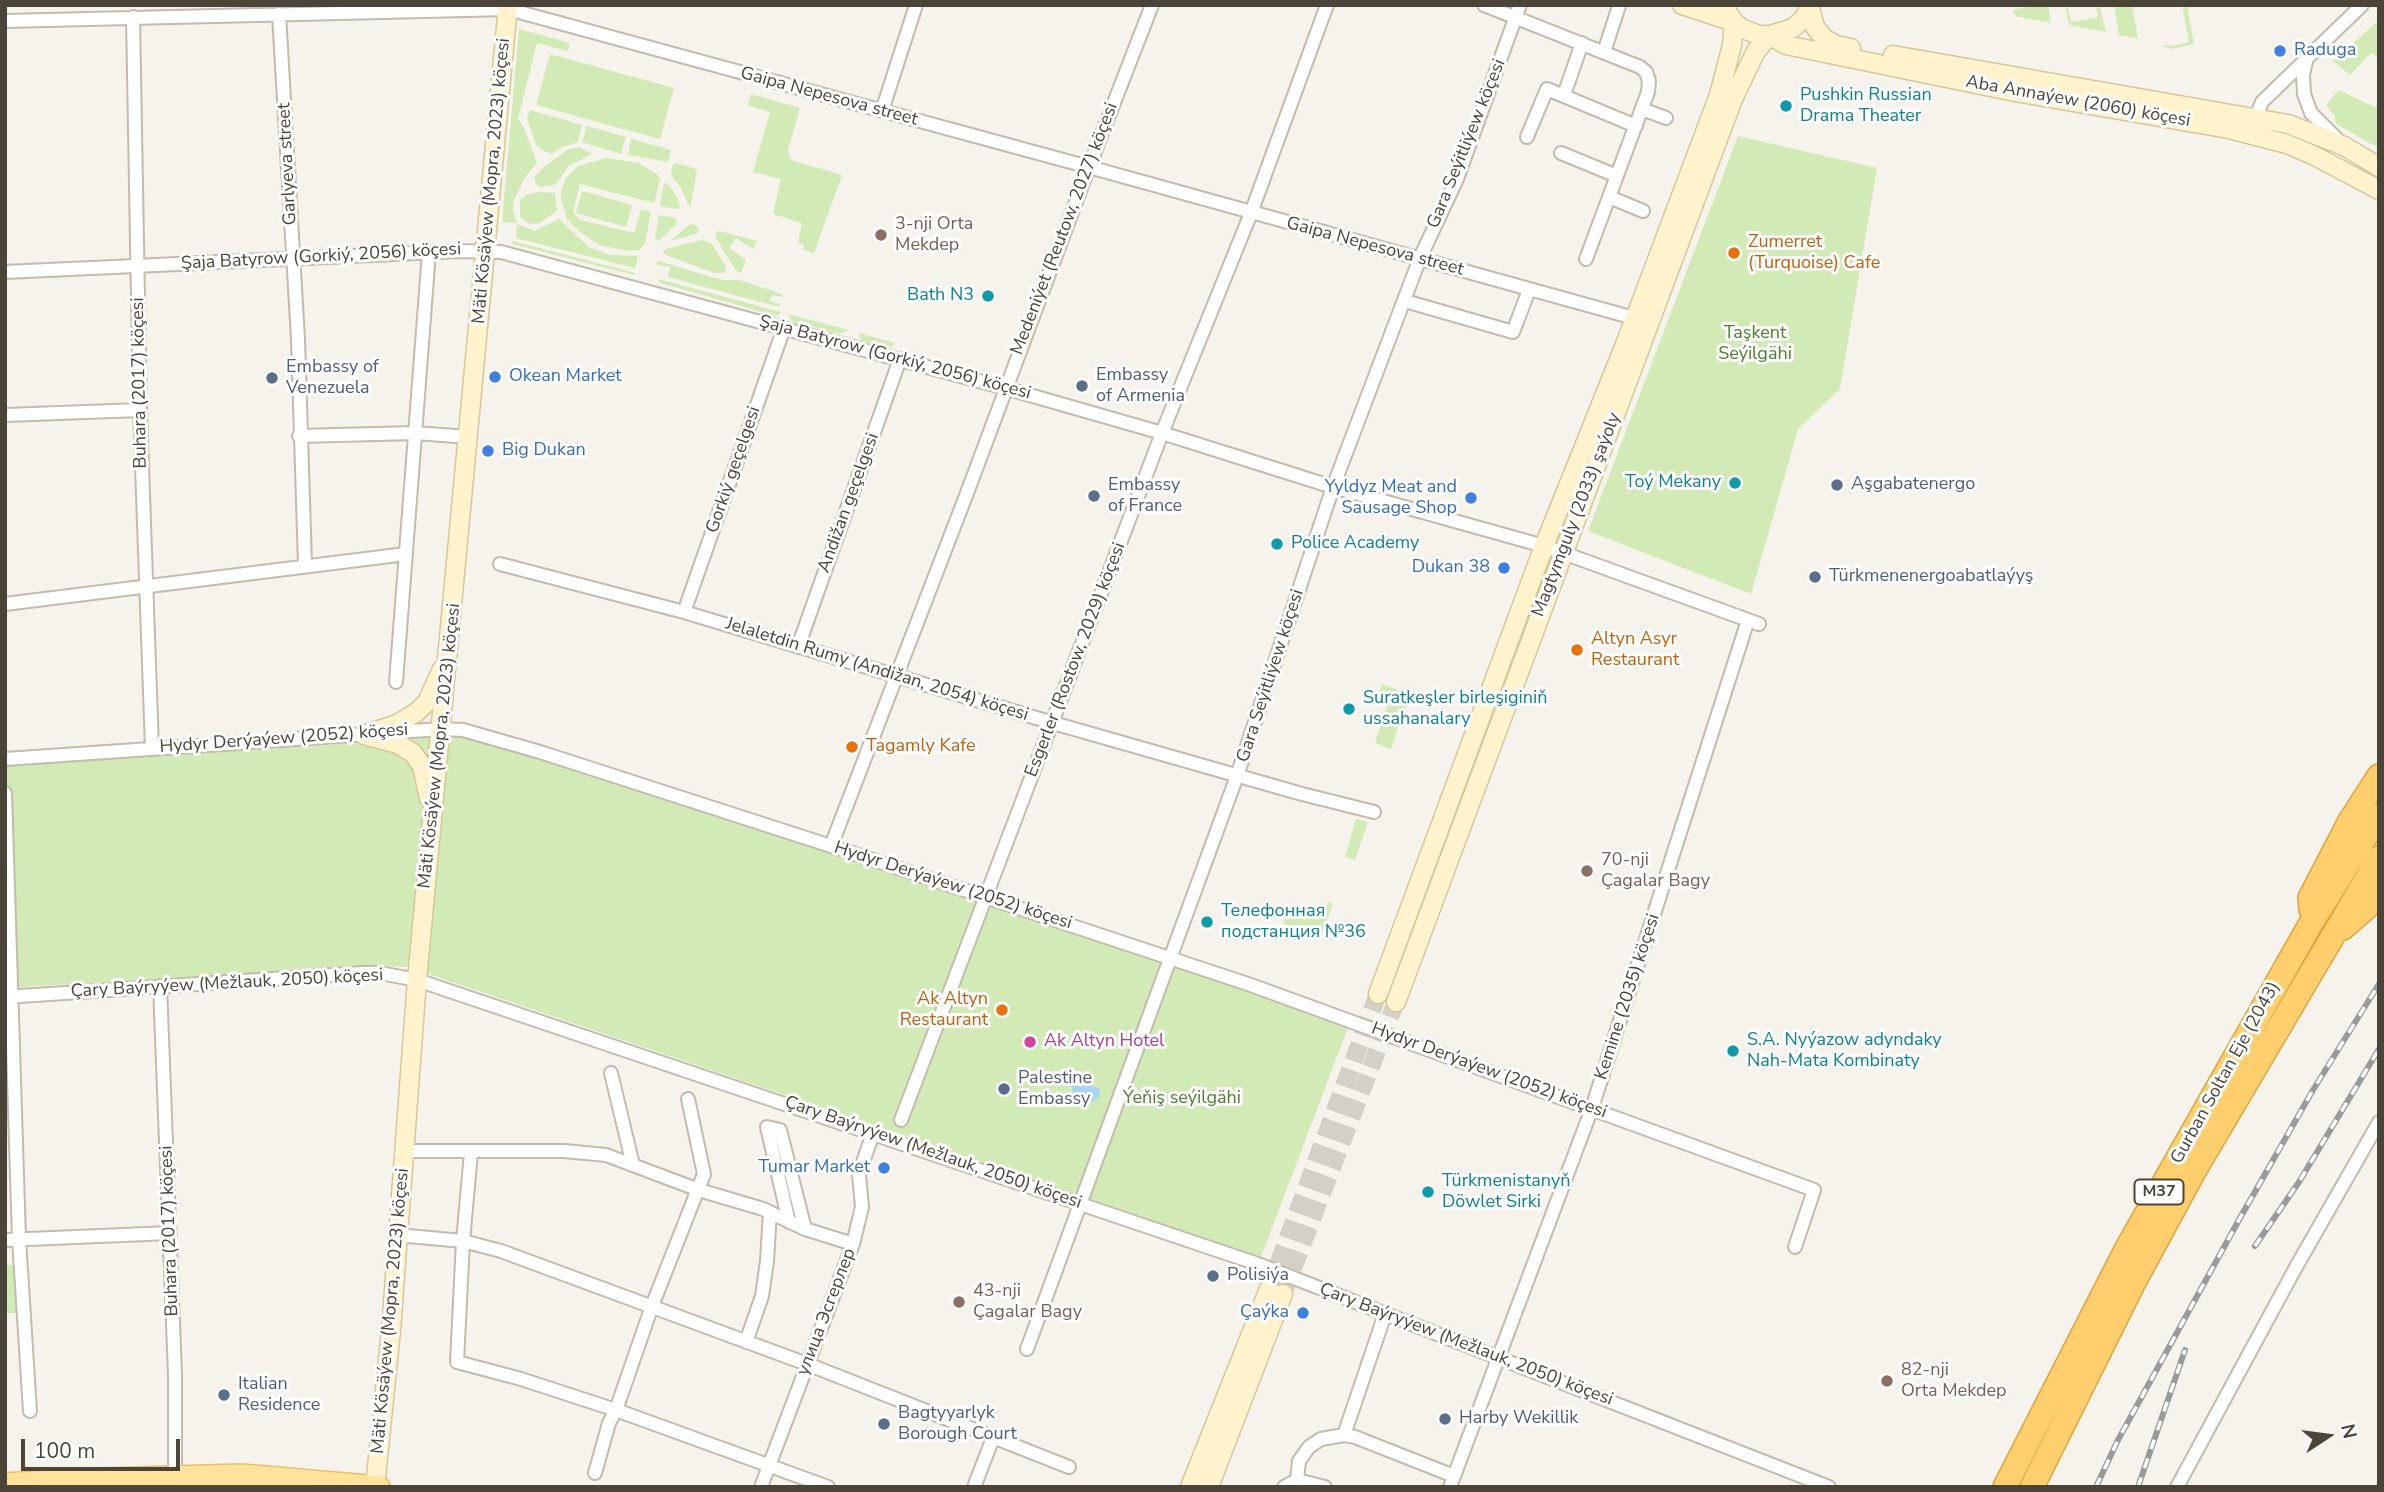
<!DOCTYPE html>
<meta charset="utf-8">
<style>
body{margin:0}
#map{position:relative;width:2384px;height:1492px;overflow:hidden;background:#f6f3ec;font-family:"Nunito Sans",sans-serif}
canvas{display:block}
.frame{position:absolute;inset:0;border:7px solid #4b4439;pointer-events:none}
.north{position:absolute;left:2293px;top:1401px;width:70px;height:70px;-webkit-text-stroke:5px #fff;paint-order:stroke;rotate:77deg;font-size:19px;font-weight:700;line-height:28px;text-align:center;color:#4b4439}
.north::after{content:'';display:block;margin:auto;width:24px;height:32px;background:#4b4439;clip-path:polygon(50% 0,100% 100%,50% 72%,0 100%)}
.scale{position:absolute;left:21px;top:1439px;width:159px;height:32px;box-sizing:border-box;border:4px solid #4b4439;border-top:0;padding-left:9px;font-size:21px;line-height:24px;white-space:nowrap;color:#4b4439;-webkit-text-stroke:5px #fff;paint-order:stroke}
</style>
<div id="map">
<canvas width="2384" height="1492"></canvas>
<div class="frame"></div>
<div class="north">N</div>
<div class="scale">100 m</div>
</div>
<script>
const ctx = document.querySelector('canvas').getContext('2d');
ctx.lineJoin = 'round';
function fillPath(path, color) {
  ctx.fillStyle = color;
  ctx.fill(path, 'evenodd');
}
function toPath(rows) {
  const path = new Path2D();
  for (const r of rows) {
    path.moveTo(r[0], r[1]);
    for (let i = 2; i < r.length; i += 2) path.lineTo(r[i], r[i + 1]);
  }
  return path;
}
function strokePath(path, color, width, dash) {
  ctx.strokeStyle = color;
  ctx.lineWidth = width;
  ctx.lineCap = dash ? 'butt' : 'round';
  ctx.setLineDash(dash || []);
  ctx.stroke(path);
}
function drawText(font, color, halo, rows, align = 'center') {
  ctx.font = font + ' "Nunito Sans",sans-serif';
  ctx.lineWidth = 6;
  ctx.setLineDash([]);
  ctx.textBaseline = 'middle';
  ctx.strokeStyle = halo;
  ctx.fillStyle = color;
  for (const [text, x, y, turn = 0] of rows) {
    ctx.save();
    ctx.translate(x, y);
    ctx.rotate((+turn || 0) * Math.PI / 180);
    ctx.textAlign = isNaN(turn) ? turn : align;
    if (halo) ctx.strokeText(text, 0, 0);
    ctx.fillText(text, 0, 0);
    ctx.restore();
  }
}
fillPath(toPath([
 [2036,5,2048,5,2051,23,2015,16,2013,10],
 [2065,5,2067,5,2071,22,2098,17,2096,8,2100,7,2106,32,2069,25],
 [2114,5,2132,5,2138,38,2119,35],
 [2182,5,2187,5,2194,44,2172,49,2165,47,2161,45,2172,46,2189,42],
 [2379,20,2379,58,2371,53,2350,75,2333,61],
 [519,29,570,43,568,51,537,43,518,119,523,126,537,163,525,177,514,200,513,210,517,223,502,222],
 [550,54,674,88,660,139,536,105],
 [2338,90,2379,109,2379,148,2336,124,2334,115,2326,106],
 [751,94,800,108,788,150,791,160,842,175,814,253,803,250,804,245,798,243,802,223,773,214,781,179,753,172,770,112,748,105],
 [530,110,582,125,578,142,560,148,552,154,542,150,536,145,527,119],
 [587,126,626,137,621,154,582,142],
 [1738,136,1877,168,1840,389,1798,429,1751,594,1588,531],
 [631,139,671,150,668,162,628,155],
 [579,147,592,154,569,166,555,185,541,187,536,184,534,177,544,167,567,150],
 [606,158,639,163,658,175,660,180,654,203,580,184,573,212,580,220,634,233,641,209,651,212,645,243,639,250,628,251,599,245,580,232,567,219,561,199,561,191,566,178,578,166],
 [676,163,694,168,697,172,690,208,681,188,671,175,673,164],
 [664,182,670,186,678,199,680,208,676,209,660,206],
 [582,191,632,205,626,227,576,213],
 [539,192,555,193,557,211,538,224,527,223,520,217,520,200,526,195],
 [659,215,675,218,677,223,659,241,655,238],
 [559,219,589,247,610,255,638,256,635,268,516,238,517,224,534,231],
 [694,224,699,228,698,233,670,241,689,225],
 [719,231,757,241,753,249,736,238,729,248,746,260,741,273,736,271,716,238,716,232],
 [702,240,711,243,726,266,725,273,714,273,666,255,663,252,665,249],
 [513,241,635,273,634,275,512,244],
 [659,261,722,280,739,280,782,294,782,297,772,295,770,301,780,304,779,307,668,277,670,267,656,264],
 [658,279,781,312,777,316,660,283],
 [788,314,848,330,840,334,792,321],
 [859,333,895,343,895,344,889,348,861,340],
 [1382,684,1409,694,1391,749,1375,743,1387,705,1377,701],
 [454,735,548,760,1349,1025,1261,1257,408,967,371,966,5,988,5,764,364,743],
 [1356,819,1368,822,1355,860,1345,857],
 [1328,902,1333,904,1320,938,1283,924,1290,903,1324,914],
 [5,1265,16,1265,18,1313,5,1313]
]), '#d2eab5');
fillPath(toPath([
 [1078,1081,1099,1088,1100,1097,1095,1099,1094,1102,1073,1095,1072,1086]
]), '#a9d4f2');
strokePath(toPath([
 [1269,1289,1378,994],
 [1283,1294,1396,1002]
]), '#d4d0c8', 18, [18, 9]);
const street = toPath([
 [1484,5,1640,67,1646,72,1649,81,1648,92,1586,259],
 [279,14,298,339,305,565],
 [133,17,140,410,152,748],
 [5,21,508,9,1089,167,1634,318],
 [1604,52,1619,6],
 [2307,57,2303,75,2304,94,2311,113,2339,141],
 [1564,95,1582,43],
 [1642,109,1666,118],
 [882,111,916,5],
 [2253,124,2262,102,2362,5],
 [1527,137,1547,89,1636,126],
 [1561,153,1617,176],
 [1609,197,1643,211],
 [5,272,459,251,501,252,1005,388,1162,433,1333,487,1544,546,1759,624],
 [1405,301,1513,332,1529,290],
 [5,415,140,410],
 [299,436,416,433,468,437],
 [500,564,684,612,1053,723,1302,794,1374,812],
 [5,604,406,554],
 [684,612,784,328],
 [798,647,900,359],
 [396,682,429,252],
 [5,759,441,729,463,730,540,752,831,846,1248,984,1814,1190,1795,1247],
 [5,793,19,1239,30,1411],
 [831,846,967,493,1089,167,1152,5],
 [160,986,175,1375,175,1476],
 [5,997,363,973,380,973,417,980,1258,1264,1829,1487],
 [611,1073,633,1165],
 [901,1120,1162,433,1251,213,1327,5],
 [404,1151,564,1151,606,1155,699,1190,763,1209,805,1229,853,1244],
 [471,1153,463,1241,457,1362,521,1379,616,1410,828,1487],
 [789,1222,767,1127,780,1130,805,1229],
 [397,1235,463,1241,501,1251,807,1364,1069,1467],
 [5,1240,170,1233],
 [1385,1314,1344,1435,1355,1437,1454,1476],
 [746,1342,762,1296,767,1261,770,1212],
 [1027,1349,1237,776,1333,487,1420,258,1457,179,1520,5],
 [595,1473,609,1423,616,1410,652,1306,704,1174,688,1099],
 [1297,1480,1299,1461,1309,1447,1321,1439,1344,1435],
 [761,1487,853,1244,862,1207,859,1174,873,1133],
 [974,1487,993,1438],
 [1284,1487,1297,1480,1325,1487],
 [1450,1487,1592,1108,1748,620],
 [2177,1487,2296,1267,2379,1122]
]);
const secondary = toPath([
 [1723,5,1734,22,1743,29,1759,35,1770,35,1793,28,1803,19,1811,5],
 [1810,8,1815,27,1824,38,1836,45,1851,48],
 [1893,55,2288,124,2344,146,2379,167],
 [364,735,397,724,417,712,427,702,442,669],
 [364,735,398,744,413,753,422,766,429,798],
 [1378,994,1544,546,1628,337,1719,95,1732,45,1734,22,1682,5],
 [1396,1002,1733,99,1756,51,1770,35,1786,45,2015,92,2229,129,2287,144,2315,156,2379,190],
 [375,1487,391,1330,417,980,508,5],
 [1190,1487,1269,1289],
 [1209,1487,1283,1294]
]);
const primary = toPath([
 [5,1484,66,1480,242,1475,379,1487]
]);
const highway = toPath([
 [2311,909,2310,898,2350,821,2379,776],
 [2343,928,2367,907,2379,891],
 [2005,1487,2126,1250,2311,923,2379,815],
 [2032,1487,2134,1282,2193,1173,2379,858]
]);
strokePath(street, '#c2bbae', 16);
strokePath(secondary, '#d6c79b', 21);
strokePath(primary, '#e6c16a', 24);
strokePath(highway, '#e0a43c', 26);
strokePath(street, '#fff', 12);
strokePath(secondary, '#fff3cd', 18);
strokePath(primary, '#ffe39c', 21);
strokePath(highway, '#ffcf6e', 23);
const rail = toPath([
 [2255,1246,2299,1182,2379,1049],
 [2096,1487,2118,1440,2240,1218,2313,1090,2379,984],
 [2138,1487,2185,1350]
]);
strokePath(rail, '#9a9a9a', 6);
strokePath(rail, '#fff', 3.5, [10]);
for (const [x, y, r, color] of [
 [2280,51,7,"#3f7fe0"],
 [1786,106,7,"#0f9aa8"],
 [881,235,7,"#8d6e63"],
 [1734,253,7,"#e8710a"],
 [988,296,7,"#0f9aa8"],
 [495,377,7,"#3f7fe0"],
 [272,378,7,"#5c6f8a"],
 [1082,386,7,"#5c6f8a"],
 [488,451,7,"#3f7fe0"],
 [1735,483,7,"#0f9aa8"],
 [1837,485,7,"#5c6f8a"],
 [1094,496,7,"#5c6f8a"],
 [1471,498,7,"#3f7fe0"],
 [1277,544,7,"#0f9aa8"],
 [1504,568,7,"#3f7fe0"],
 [1815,577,7,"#5c6f8a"],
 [1577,650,7,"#e8710a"],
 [1349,709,7,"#0f9aa8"],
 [852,747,7,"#e8710a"],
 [1587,871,7,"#8d6e63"],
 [1207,922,7,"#0f9aa8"],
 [1002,1010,7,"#e8710a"],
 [1030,1042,7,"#d1479c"],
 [1733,1051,7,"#0f9aa8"],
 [1004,1089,7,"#5c6f8a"],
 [884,1168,7,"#3f7fe0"],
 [1428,1192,7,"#0f9aa8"],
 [1213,1276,7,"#5c6f8a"],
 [959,1302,7,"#8d6e63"],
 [1303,1313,7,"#3f7fe0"],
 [1887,1381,7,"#8d6e63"],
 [224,1395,7,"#5c6f8a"],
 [1445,1419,7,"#5c6f8a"],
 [884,1424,7,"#5c6f8a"]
]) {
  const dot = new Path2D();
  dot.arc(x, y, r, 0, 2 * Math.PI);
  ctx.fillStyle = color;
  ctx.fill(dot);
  strokePath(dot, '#fff', 2.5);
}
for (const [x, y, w] of [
 [2159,1192,49]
]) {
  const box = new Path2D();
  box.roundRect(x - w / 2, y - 12.5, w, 25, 5);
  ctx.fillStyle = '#fff';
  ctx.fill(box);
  strokePath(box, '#4b4439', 2);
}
drawText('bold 16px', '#4b4439', null, [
 ["M37",2159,1192]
]);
drawText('18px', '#366cbe', '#fff', [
 ["Raduga",2294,51,"left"],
 ["Okean Market",509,377,"left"],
 ["Big Dukan",502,451,"left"],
 ["Yyldyz Meat and",1457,488],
 ["Sausage Shop",1457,509],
 ["Dukan 38",1490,568],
 ["Tumar Market",870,1168],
 ["Çaýka",1289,1313]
], 'right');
drawText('18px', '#0d838f', '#fff', [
 ["Pushkin Russian",1800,96],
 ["Drama Theater",1800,117],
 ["Bath N3",974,296,"right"],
 ["Toý Mekany",1721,483,"right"],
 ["Police Academy",1291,544],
 ["Suratkeşler birleşiginiň",1363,699],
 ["ussahanalary",1363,720],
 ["Телефонная",1221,912],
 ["подстанция №36",1221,933],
 ["S.A. Nyýazow adyndaky",1747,1041],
 ["Nah-Mata Kombinaty",1747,1062],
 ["Türkmenistanyň",1442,1182],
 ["Döwlet Sirki",1442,1203]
], 'left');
drawText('18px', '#4b4439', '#fff', [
 ["Gaipa Nepesova street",829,97,15],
 ["Aba Annaýew (2060) köçesi",2078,102,10],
 ["Gara Seýitliýew köçesi",1467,144,-68],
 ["Garlyeva street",288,164,-93],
 ["Mäti Kösäýew (Mopra, 2023) köçesi",492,181,-85],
 ["Medeniýet (Reutow, 2027) köçesi",1065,229,-69],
 ["Gaipa Nepesova street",1375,247,15],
 ["Şaja Batyrow (Gorkiý, 2056) köçesi",321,257,-3],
 ["Şaja Batyrow (Gorkiý, 2056) köçesi",895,358,15],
 ["Buhara (2017) köçesi",140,383,-91],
 ["Gorkiý geçelgesi",734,470,-71],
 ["Andižan geçelgesi",849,503,-70],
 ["Magtymguly (2033) şaýoly",1577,515,-69],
 ["Esgerler (Rostow, 2029) köçesi",1076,660,-69],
 ["Jelaletdin Rumy (Andižan, 2054) köçesi",877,670,17],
 ["Gara Seýitliýew köçesi",1271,676,-72],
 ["Hydyr Derýaýew (2052) köçesi",284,739,-4],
 ["Mäti Kösäýew (Mopra, 2023) köçesi",440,746,-84],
 ["Hydyr Derýaýew (2052) köçesi",953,886,18],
 ["Çary Baýryýew (Mežlauk, 2050) köçesi",227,984,-3],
 ["Kemine (2035) köçesi",1628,997,-72],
 ["Hydyr Derýaýew (2052) köçesi",1489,1071,20],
 ["Gurban Soltan Eje (2043)",2226,1073,-61],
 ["Çary Baýryýew (Mežlauk, 2050) köçesi",933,1153,19],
 ["Buhara (2017) köçesi",170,1231,-92],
 ["Mäti Kösäýew (Mopra, 2023) köçesi",391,1311,-85],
 ["улица Эсгерлер",827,1312,-69],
 ["Çary Baýryýew (Mežlauk, 2050) köçesi",1466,1345,21]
]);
drawText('18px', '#785e54', '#fff', [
 ["3-nji Orta",895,225],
 ["Mekdep",895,246],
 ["70-nji",1601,861],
 ["Çagalar Bagy",1601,882],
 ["43-nji",973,1292],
 ["Çagalar Bagy",973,1313],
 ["82-nji",1901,1371],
 ["Orta Mekdep",1901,1392]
], 'left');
drawText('18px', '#c56008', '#fff', [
 ["Zumerret",1748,243],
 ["(Turquoise) Cafe",1748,264],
 ["Altyn Asyr",1591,640],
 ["Restaurant",1591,661],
 ["Tagamly Kafe",866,747],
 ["Ak Altyn",988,1000,"right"],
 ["Restaurant",988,1021,"right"]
], 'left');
drawText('18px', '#4a7f2a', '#fff', [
 ["Taşkent",1755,334],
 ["Seýilgähi",1755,355],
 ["Ýeňiş seýilgähi",1182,1099]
]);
drawText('18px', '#4e5e75', '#fff', [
 ["Embassy of",286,368],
 ["Venezuela",286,389],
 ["Embassy",1096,376],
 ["of Armenia",1096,397],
 ["Aşgabatenergo",1851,485],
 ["Embassy",1108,486],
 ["of France",1108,507],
 ["Türkmenenergoabatlaýyş",1829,577],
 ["Palestine",1018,1079],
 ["Embassy",1018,1100],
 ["Polisiýa",1227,1276],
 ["Italian",238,1385],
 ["Residence",238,1406],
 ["Bagtyyarlyk",898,1414],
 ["Borough Court",898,1435],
 ["Harby Wekillik",1459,1419]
], 'left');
drawText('18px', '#b23c85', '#fff', [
 ["Ak Altyn Hotel",1044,1042]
], 'left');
</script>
